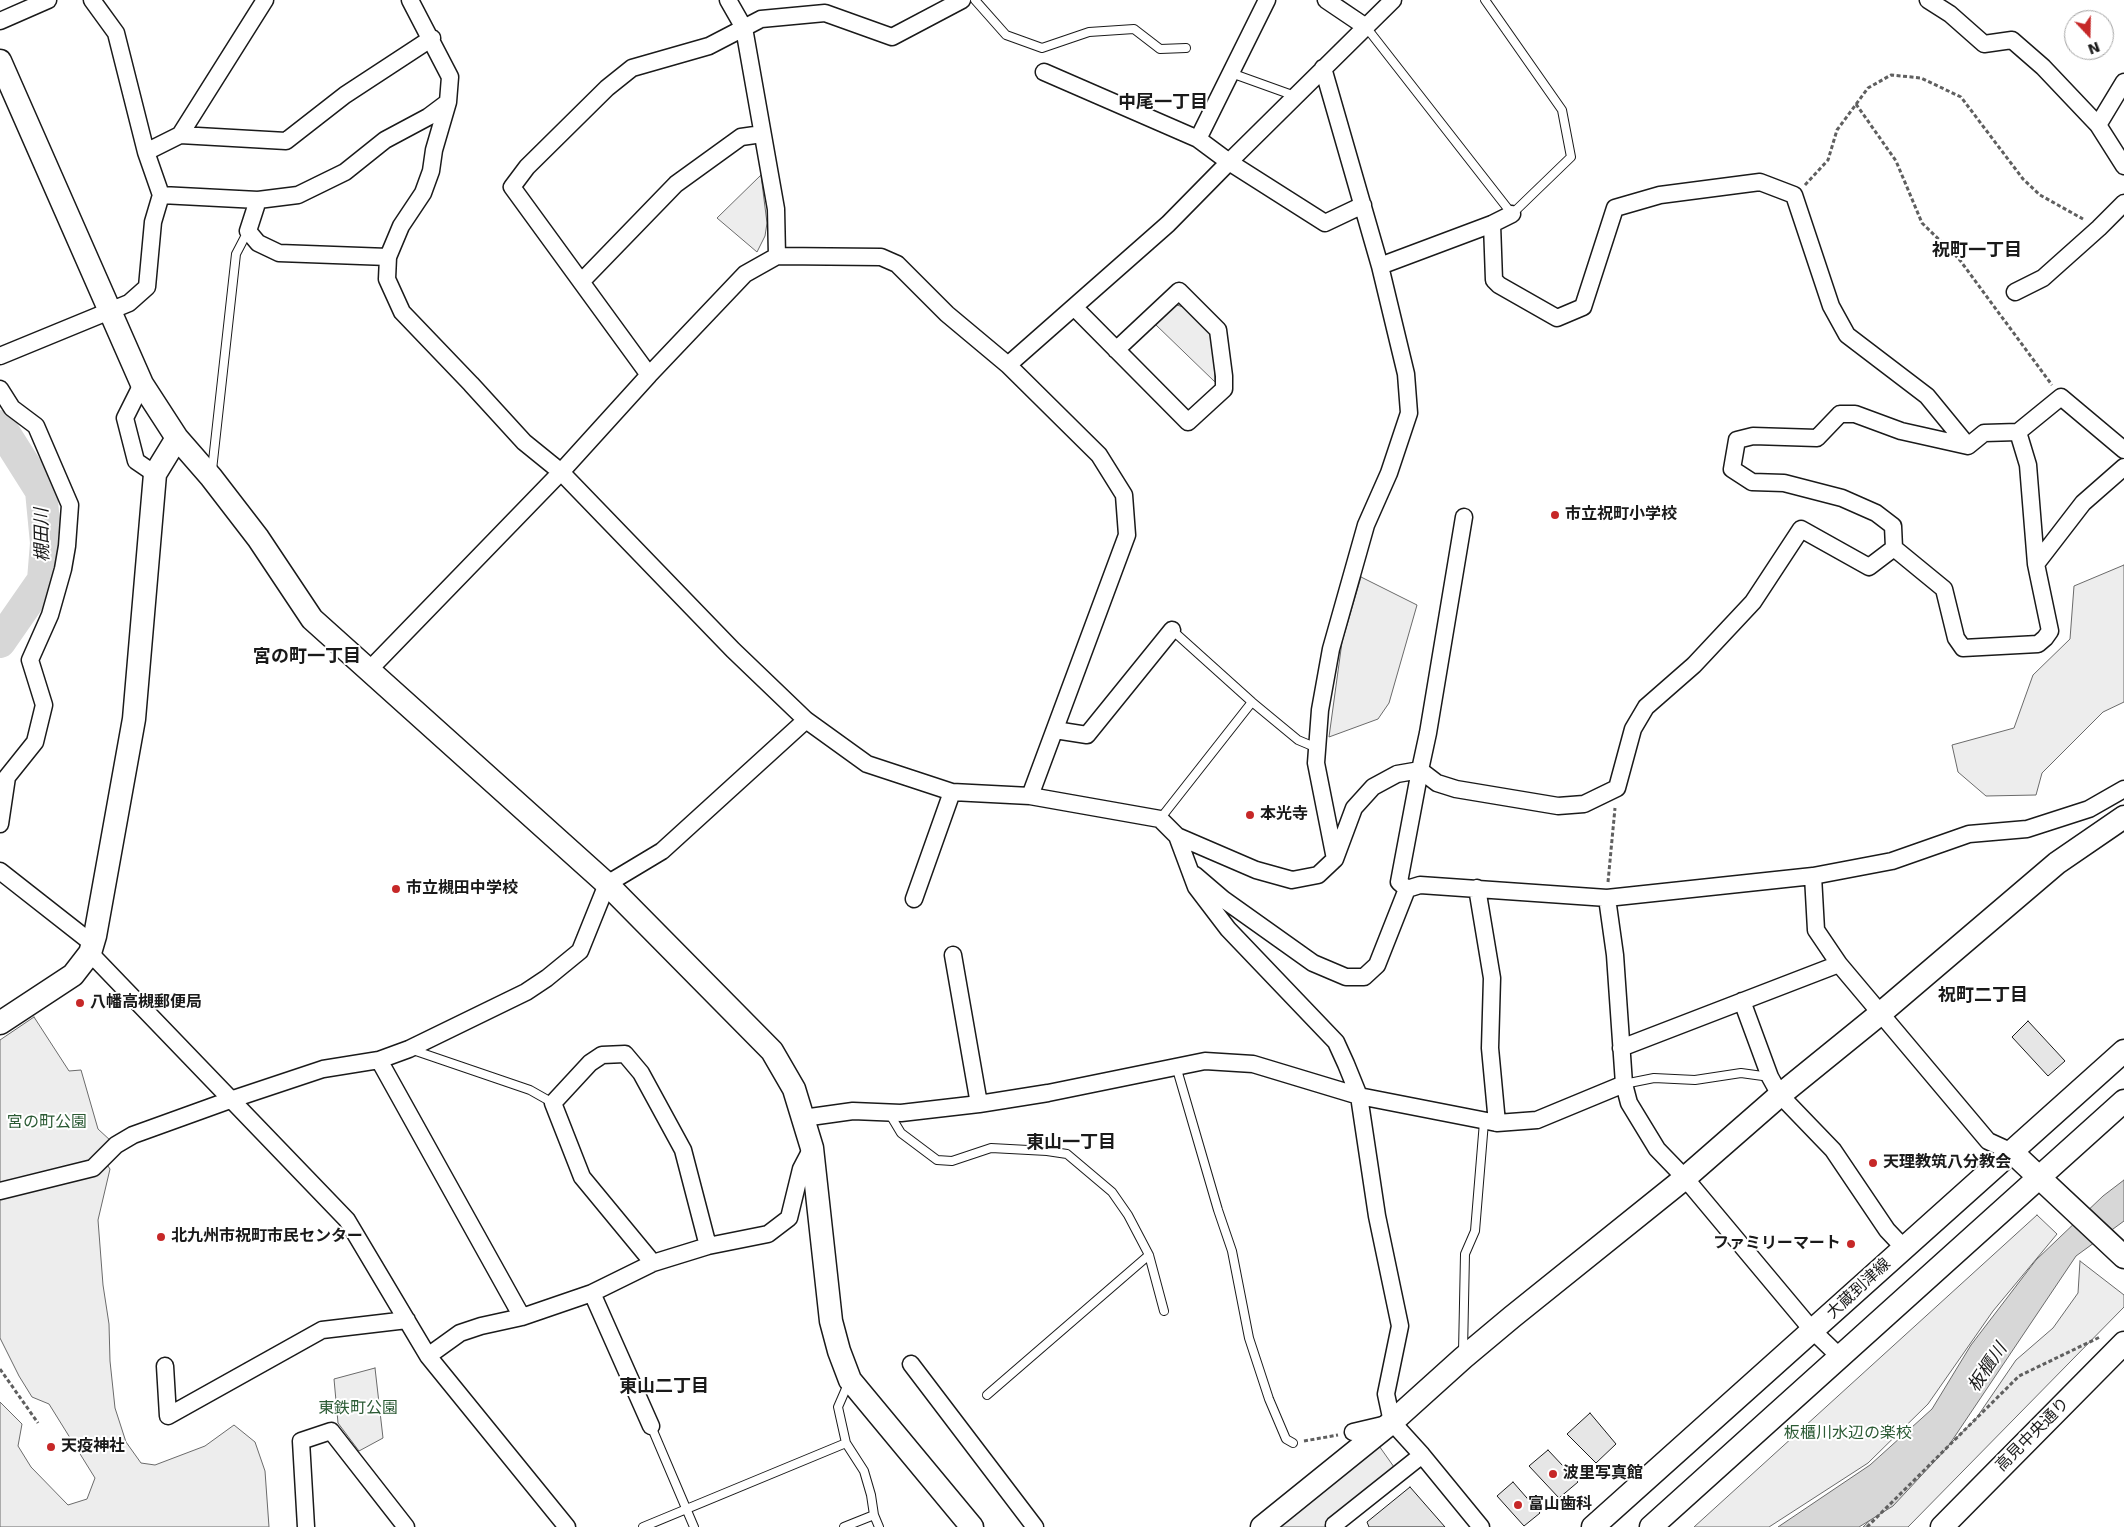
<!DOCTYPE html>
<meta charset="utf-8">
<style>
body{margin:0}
#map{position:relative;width:2124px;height:1527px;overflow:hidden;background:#fff;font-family:"DejaVu Sans",sans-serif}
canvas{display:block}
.north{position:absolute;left:2064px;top:10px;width:50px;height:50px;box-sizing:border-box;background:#fff;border:1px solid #a3a3a3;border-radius:50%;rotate:159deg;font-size:14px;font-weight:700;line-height:20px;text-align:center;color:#1a1a1a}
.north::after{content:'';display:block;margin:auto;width:18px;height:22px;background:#c62828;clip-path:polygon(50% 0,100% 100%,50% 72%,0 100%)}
</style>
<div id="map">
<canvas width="2124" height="1527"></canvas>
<div class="north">N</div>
</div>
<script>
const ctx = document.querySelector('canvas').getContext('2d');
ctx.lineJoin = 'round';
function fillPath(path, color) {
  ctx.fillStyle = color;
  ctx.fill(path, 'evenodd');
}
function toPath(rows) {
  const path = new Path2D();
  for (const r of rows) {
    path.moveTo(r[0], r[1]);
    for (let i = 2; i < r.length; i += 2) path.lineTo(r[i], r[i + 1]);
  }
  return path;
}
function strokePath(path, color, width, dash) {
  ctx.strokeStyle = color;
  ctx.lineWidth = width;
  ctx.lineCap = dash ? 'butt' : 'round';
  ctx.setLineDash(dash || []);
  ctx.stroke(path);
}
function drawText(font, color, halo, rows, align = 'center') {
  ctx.font = font + ' "DejaVu Sans","Noto Sans JP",sans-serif';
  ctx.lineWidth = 4;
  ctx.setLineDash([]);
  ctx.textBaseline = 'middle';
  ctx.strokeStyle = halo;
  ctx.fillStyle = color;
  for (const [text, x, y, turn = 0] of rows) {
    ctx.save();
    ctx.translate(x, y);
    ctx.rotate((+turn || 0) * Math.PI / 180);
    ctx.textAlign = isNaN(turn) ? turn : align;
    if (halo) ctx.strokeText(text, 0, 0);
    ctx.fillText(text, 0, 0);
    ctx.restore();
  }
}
const built = toPath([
 [761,175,767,223,765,236,757,252,717,218,761,175],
 [1177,305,1183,307,1213,336,1215,382,1155,324,1177,305],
 [2124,565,2124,702,2103,712,2042,773,2036,795,1986,796,1958,772,1952,745,2014,728,2033,675,2070,639,2074,586,2124,565],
 [1361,577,1417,605,1389,703,1378,719,1329,737,1342,642,1361,577],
 [34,1017,69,1071,81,1070,98,1129,111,1141,99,1153,110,1169,98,1220,103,1285,109,1324,110,1361,115,1408,126,1442,141,1463,155,1465,205,1446,234,1425,255,1442,265,1471,269,1527,0,1527,0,1402,22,1424,18,1446,31,1467,68,1505,87,1499,95,1478,49,1404,32,1397,19,1376,0,1338,0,1040,34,1017],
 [2037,1215,2057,1234,1993,1311,1928,1404,1868,1463,1769,1527,1694,1527,2037,1215],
 [2080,1261,2124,1295,2124,1307,1908,1527,1863,1527,1975,1420,2016,1360,2053,1328,2078,1293,2080,1261],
 [375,1368,383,1438,359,1451,338,1423,334,1379,375,1368],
 [1377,1443,1394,1467,1325,1522,1329,1527,1277,1527,1377,1443]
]);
fillPath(built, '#ededed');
strokePath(built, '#6a6a6a', 1);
const water = toPath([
 [2124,1180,2124,1221,2076,1256,1947,1448,1893,1506,1859,1527,1778,1527,1870,1465,1932,1409,1971,1345,2036,1260,2103,1196,2124,1180]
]);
fillPath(water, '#d7d7d7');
strokePath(water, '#6a6a6a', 1);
strokePath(toPath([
 [0,426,41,491,46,543,43,580,0,642]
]), '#d7d7d7', 32);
const building = toPath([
 [2028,1021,2065,1061,2048,1076,2012,1037,2028,1021],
 [1590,1413,1616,1444,1596,1463,1567,1434,1590,1413],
 [1548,1450,1578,1482,1559,1498,1529,1466,1548,1450],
 [1513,1482,1540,1513,1524,1526,1497,1496,1513,1482],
 [1410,1487,1445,1527,1369,1527,1367,1522,1410,1487]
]);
fillPath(building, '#e6e6e6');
strokePath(building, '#1a1a1a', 1);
const lane = toPath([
 [975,0,1006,35,1042,48,1089,32,1134,29,1160,49,1186,48],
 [1366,27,1512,214,1571,157,1562,110,1485,0],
 [1231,73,1295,96],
 [212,470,236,254,248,231],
 [1172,630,1252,702,1298,740,1317,748],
 [1160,819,1252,702],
 [410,1049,530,1090,553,1103],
 [1176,1066,1218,1210,1232,1251,1249,1338,1269,1399,1286,1439,1293,1443],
 [1624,1084,1654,1078,1695,1080,1741,1073,1770,1077],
 [889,1113,901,1133,937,1160,952,1161,991,1148,1047,1151,1067,1154,1112,1192,1128,1215,1149,1255,1164,1311],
 [1463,1352,1465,1254,1475,1231,1484,1122],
 [848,1384,838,1407,846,1443,864,1471,871,1495,874,1515,879,1527],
 [987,1395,1149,1255],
 [651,1426,694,1527],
 [643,1527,846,1443],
 [844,1527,874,1515]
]);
const street = toPath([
 [410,0,450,77,448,102,434,150,431,171,423,193,401,226,388,257,387,279,402,312,471,384,524,442,561,472,733,650,806,720,867,764,952,792,1030,796,1160,819,1177,836,1196,887,1228,929,1336,1042,1346,1064,1359,1096,1377,1216,1400,1326,1386,1394,1392,1422,1422,1455,1481,1527],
 [728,0,744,28,776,209,777,256],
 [1326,0,1366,27],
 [1928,0,1950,14,1984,44,2012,40,2043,67,2098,125,2124,166],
 [0,21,48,0],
 [1323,68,1380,266,1406,374,1409,413,1389,473,1366,525,1331,649,1320,710,1316,763,1335,859],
 [1044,72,1198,139,1229,162,1393,0],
 [2098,125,2124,82],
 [180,135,286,141,345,95,432,38],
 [1198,139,1267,0],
 [146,152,180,135,265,0],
 [161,195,258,200],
 [1492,224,1494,280,1499,285,1557,318,1583,307,1615,208,1660,195,1760,182,1794,195,1831,306,1847,335,1927,396,1968,446],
 [388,257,279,253,258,243,248,231,258,200,298,195,345,172,385,140,428,117,448,102],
 [1380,266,1492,224,1512,214],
 [582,281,676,184,741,137,762,134],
 [2015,292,2043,278,2099,228,2124,203],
 [1074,307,1188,422,1224,389,1224,376,1218,330,1179,291,1116,350],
 [0,356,129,303,147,287,153,222,161,195,146,152,116,33,92,0],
 [1008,365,1168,224,1229,162,1325,223,1363,205],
 [649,375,512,187,527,167,607,88,632,68,709,46,761,19,825,13,892,37,962,0],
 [142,384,125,418,136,461,155,474],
 [0,389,12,408,36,426,70,505,67,546,63,569,50,615,30,660,44,705,35,742,7,777,0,824],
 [1840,414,1855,414,1901,431,1968,446,1984,433,2018,432,2028,465,2036,564,2050,631,2045,638,2038,644,1963,648,1956,638,1944,589,1894,548,1893,526,1876,513,1842,498,1784,483,1752,482,1732,469,1737,440,1753,436,1817,438,1840,414],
 [2018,432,2061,397,2124,450],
 [2036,564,2083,503,2124,467],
 [369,670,561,472,649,375,745,274,777,256,881,257,897,264,947,314,1008,365,1099,455,1124,495,1127,535,1030,796],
 [1055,730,1087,735,1172,630],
 [1177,836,1256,870,1292,880,1318,875,1335,859,1354,808,1373,787,1397,774,1420,770,1428,733,1464,517],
 [0,871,93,944],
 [1195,875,1223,899,1313,963,1346,977,1364,977,1377,965,1407,889,1420,885,1607,898,1813,876,1892,861,1969,834,2027,829,2089,809,2124,789],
 [1813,876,1816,930,1839,964,1988,1141,2012,1152],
 [1477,888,1492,978,1490,1048,1497,1123],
 [1407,889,1399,882,1420,770,1437,783,1456,789,1558,806,1584,804,1617,788,1633,729,1646,707,1694,665,1753,602,1801,529,1869,567,1894,548],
 [1607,898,1615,955,1624,1084,1629,1103,1657,1149,1685,1178,1813,1331,1840,1357],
 [914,899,952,792],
 [90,953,347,1220,428,1356,567,1527],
 [953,955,979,1104],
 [1742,1001,1770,1077,1780,1095,1833,1150,1887,1230,1904,1248],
 [1621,1048,1839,964],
 [379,1060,522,1317],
 [803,1118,853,1111,901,1113,979,1104,1048,1093,1205,1061,1253,1064,1359,1096,1497,1123,1537,1120,1624,1084],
 [0,1191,93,1168,116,1145,133,1135,230,1100,323,1069,379,1060,409,1049,526,992,547,978,580,951,607,884,662,851,806,720],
 [653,1263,582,1177,553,1103,590,1063,602,1055,625,1054,641,1073,683,1150,708,1246],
 [592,1293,651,1426],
 [428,1356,460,1333,481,1326,522,1317,592,1293,653,1263,708,1246,768,1234,789,1218,801,1169,812,1148],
 [911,1364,1035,1527],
 [165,1366,168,1416,322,1330,407,1320],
 [1353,1432,1387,1424],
 [306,1527,301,1441,331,1431,406,1527],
 [1336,1527,1334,1525,1422,1455]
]);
const secondary = toPath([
 [0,61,142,384,177,438,211,477,258,538,312,619,607,884,772,1051,794,1089,812,1148,831,1321,839,1351,850,1380,972,1527],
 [0,1023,73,975,90,953,95,936,134,719,155,474,177,438],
 [2012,1152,2124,1257],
 [1262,1527,1392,1422,1463,1358,1512,1317,1685,1178,1780,1095,1881,1013,2057,863,2124,817],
 [1593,1527,2124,1051],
 [1651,1527,2124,1101],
 [1942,1527,2124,1343]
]);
strokePath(lane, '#1a1a1a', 10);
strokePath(street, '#1a1a1a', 19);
strokePath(secondary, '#1a1a1a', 25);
strokePath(toPath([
 [1856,104,1896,161,1922,223,1959,259,2052,385],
 [1805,185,1828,160,1837,130,1868,88,1891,75,1921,78,1961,97,2023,179,2040,195,2083,219],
 [1608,882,1615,808],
 [0,1369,38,1423],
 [1304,1441,1338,1435],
 [1867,1527,2019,1376,2100,1337]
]), '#5f5f5f', 3, [4, 2.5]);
strokePath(lane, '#fff', 8);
strokePath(street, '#fff', 16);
strokePath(secondary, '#fff', 22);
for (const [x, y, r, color] of [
 [1555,515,5,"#c62828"],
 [1250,815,5,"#c62828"],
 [396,889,5,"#c62828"],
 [80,1003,5,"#c62828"],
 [1873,1163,5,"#c62828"],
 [161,1237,5,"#c62828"],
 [1851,1244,5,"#c62828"],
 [51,1447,5,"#c62828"],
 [1553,1474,5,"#c62828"],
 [1518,1505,5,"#c62828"]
]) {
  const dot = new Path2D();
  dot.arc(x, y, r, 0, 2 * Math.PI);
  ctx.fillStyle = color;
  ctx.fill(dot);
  strokePath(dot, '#fff', 2);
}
drawText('bold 16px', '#1a1a1a', '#fff', [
 ["市立祝町小学校",1565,515],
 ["本光寺",1260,815],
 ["市立槻田中学校",406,889],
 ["八幡高槻郵便局",90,1003],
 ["天理教筑八分教会",1883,1163],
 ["北九州市祝町市民センター",171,1237],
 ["ファミリーマート",1841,1244,"right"],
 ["天疫神社",61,1447],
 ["波里写真館",1563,1474],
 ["富山歯科",1528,1505]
], 'left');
drawText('16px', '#2b5a34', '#fff', [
 ["宮の町公園",47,1123],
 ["東鉄町公園",358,1409],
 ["板櫃川水辺の楽校",1848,1434]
]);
drawText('16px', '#1a1a1a', '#fff', [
 ["大蔵到津線",1859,1289,-43],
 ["高見中央通り",2033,1435,-45]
]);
drawText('bold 18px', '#1a1a1a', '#fff', [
 ["中尾一丁目",1163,103],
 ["祝町一丁目",1977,251],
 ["宮の町一丁目",307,657],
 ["祝町二丁目",1983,996],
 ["東山一丁目",1071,1143],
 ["東山二丁目",664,1387]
]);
drawText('italic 18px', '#1a1a1a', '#fff', [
 ["槻田川",43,535,-91],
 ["板櫃川",1988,1368,-56]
]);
</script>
